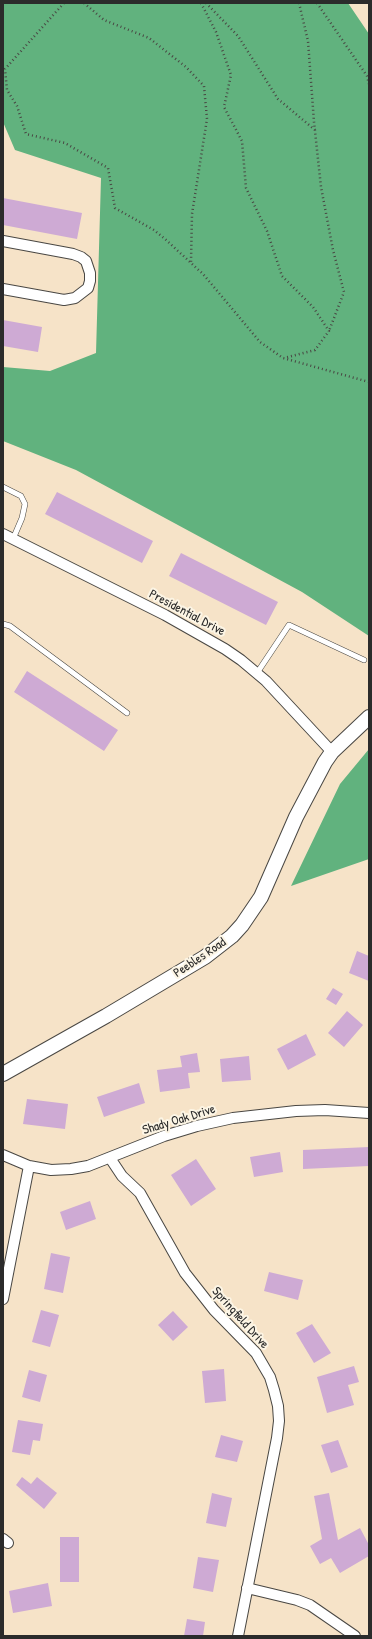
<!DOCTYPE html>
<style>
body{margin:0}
#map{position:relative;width:372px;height:1639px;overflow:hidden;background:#f6e3c8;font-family:"Patrick Hand",sans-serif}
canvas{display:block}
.frame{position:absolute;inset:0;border:4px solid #2b2b2b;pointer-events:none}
</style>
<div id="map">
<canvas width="372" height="1639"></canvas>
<div class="frame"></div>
</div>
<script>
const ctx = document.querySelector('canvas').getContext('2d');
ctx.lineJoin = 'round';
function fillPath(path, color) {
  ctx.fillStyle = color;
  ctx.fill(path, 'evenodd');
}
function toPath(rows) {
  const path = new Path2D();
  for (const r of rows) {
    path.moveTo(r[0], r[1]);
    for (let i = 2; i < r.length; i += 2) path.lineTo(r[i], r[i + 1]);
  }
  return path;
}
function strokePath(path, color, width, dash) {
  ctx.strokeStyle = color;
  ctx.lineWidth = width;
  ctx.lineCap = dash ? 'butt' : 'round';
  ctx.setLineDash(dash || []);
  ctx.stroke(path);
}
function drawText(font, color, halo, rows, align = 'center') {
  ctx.font = font + ' "Patrick Hand",sans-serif';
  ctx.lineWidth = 4;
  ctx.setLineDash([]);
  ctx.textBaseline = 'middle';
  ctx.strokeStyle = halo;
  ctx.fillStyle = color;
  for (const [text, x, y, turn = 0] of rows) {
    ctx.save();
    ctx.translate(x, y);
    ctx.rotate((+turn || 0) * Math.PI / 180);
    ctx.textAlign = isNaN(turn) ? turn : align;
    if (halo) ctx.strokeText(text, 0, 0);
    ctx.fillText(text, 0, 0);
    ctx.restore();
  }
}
fillPath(toPath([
 [3,3,348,3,369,34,369,636,302,592,76,470,3,441,3,367,50,371,96,353,101,178,15,150,3,122],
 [369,749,369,859,291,886,340,784]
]), '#61b27e');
fillPath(toPath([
 [3,198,82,213,77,239,3,225],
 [3,320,42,327,38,352,3,346],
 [57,492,153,541,142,563,45,514],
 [181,553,278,602,266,625,169,576],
 [27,671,118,730,104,751,14,692],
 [357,951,369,956,369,981,349,973],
 [333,988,343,994,336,1005,326,999],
 [347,1011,363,1025,344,1047,328,1033],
 [306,1034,316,1055,288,1070,277,1049],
 [197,1053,200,1072,188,1073,190,1088,160,1092,157,1070,182,1067,180,1056],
 [249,1056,251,1080,222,1082,220,1059],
 [139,1083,145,1103,104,1117,97,1097],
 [27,1099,68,1104,65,1129,23,1124],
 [369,1147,369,1166,303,1169,303,1150],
 [280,1152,283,1172,254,1177,250,1157],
 [196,1159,216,1189,191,1206,171,1175],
 [90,1201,96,1219,66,1230,60,1212],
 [51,1253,70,1257,63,1293,44,1289],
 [269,1272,303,1280,298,1300,264,1291],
 [41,1310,59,1315,50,1347,32,1342],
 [173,1311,188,1327,173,1341,158,1325],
 [312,1324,331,1353,314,1363,296,1333],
 [354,1366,359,1382,348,1385,354,1405,327,1413,317,1377],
 [224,1369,226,1401,205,1403,202,1371],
 [29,1370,47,1375,40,1402,22,1397],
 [18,1420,43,1424,40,1441,33,1440,30,1455,12,1452],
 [221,1435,243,1441,237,1462,215,1457],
 [338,1440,348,1467,331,1473,321,1445],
 [22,1477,31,1484,37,1477,57,1493,44,1509,16,1485],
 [212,1493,232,1498,226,1527,206,1523],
 [329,1493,338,1540,360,1528,369,1545,369,1556,340,1573,331,1558,320,1564,310,1546,322,1539,314,1496],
 [60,1537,79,1537,79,1582,60,1582],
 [198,1557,219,1560,213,1592,193,1588],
 [48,1583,52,1606,13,1613,9,1591],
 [187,1619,205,1622,203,1636,184,1636]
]), '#ceaad4');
const lane = toPath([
 [3,487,21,496,25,504,22,518,13,539],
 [3,624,10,626,127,713],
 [257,673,289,625,364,660]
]);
const street = toPath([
 [3,241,73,254,81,257,86,261,90,273,90,281,88,288,75,298,64,300,3,289],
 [3,534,165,615,225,649,241,660,266,681,332,752],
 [3,1155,29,1166,51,1170,71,1169,88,1166,164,1136,197,1126,233,1118,296,1111,325,1110,369,1113],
 [110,1158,122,1176,140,1193,185,1273,214,1310,256,1353,270,1377,274,1390,278,1406,279,1421,277,1438,238,1636],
 [3,1299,29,1166],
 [3,1539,8,1543],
 [247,1588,297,1600,310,1605,355,1636]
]);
const secondary = toPath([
 [3,1074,106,1016,205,957,232,936,242,925,261,897,296,817,325,762,332,752,369,717]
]);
strokePath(lane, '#494743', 6);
strokePath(street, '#494743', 12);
strokePath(secondary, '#494743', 16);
strokePath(toPath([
 [64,3,5,69,7,90,17,106,26,134,65,143,108,168,115,208,154,230,165,239,203,274,260,342,283,358,369,382],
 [84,3,104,20,149,38,186,67,204,86,207,119,192,214,191,262],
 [201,3,216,32,231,75,224,107,242,141,246,188,267,231,282,276,313,307,329,331,315,350,284,358],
 [206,3,238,36,278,99,315,130],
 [299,3,308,41,314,122,321,187,333,250,344,292,329,331],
 [317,3,367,76,369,84]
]), '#494743', 2.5, [1, 3]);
strokePath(lane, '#fff', 5);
strokePath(street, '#fff', 10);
strokePath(secondary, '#fff', 14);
drawText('13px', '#2b2b2b', '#fcf5e5', [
 ["Presidential Drive",187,613,28],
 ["Peebles Road",200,958,-34],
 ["Shady Oak Drive",179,1120,-17],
 ["Springfield Drive",240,1318,48]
]);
</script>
